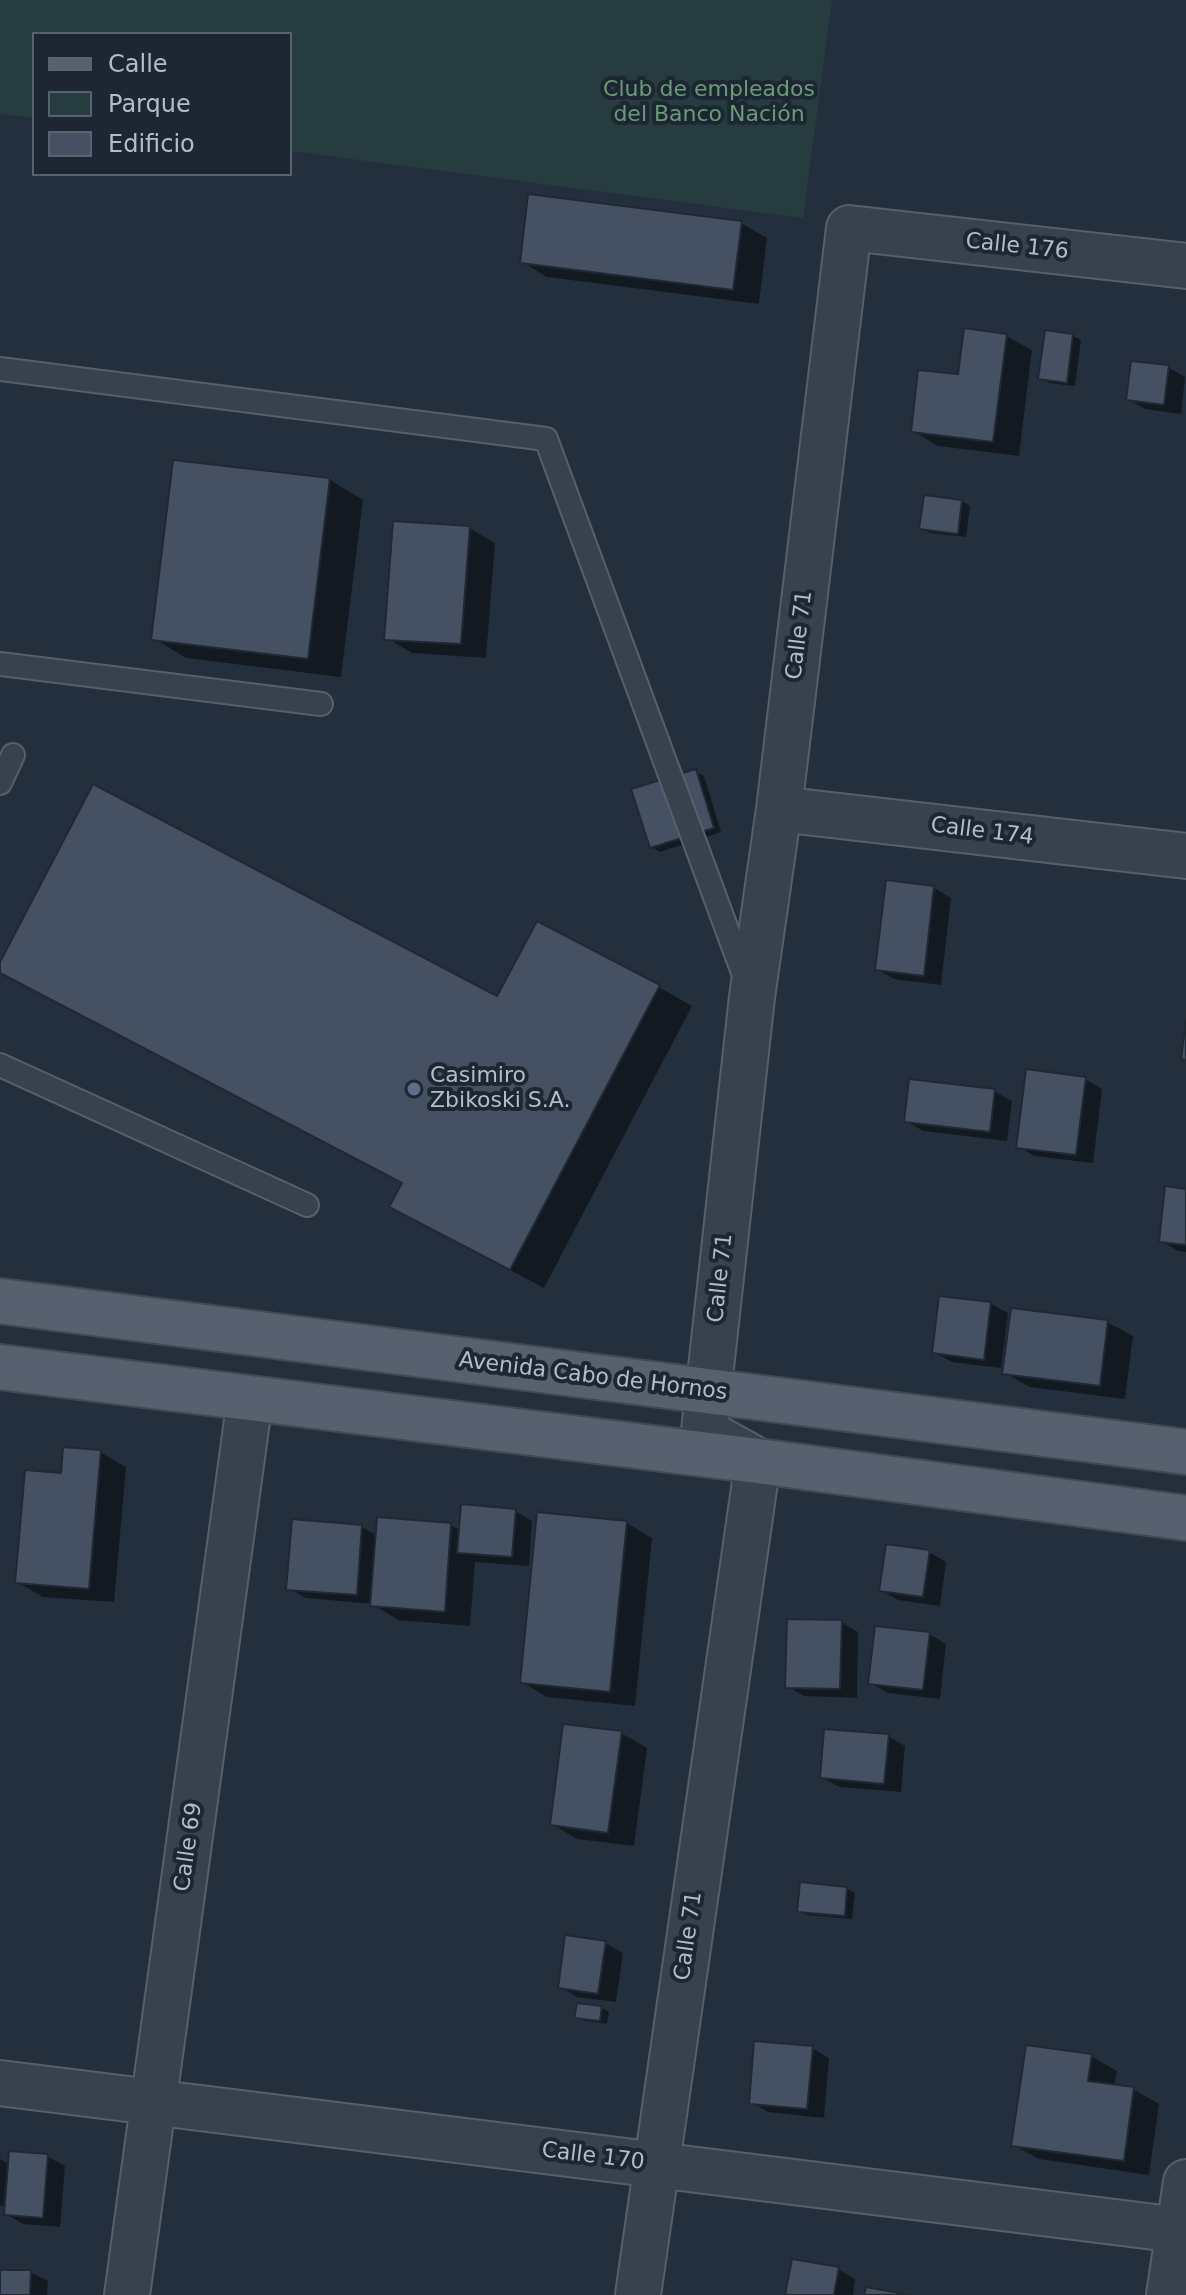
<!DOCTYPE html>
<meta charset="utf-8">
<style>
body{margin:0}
#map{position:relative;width:1186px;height:2295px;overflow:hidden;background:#242f3e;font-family:"DejaVu Sans",sans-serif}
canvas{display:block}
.legend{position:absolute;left:32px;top:32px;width:260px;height:144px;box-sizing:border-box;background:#1d2633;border:2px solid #59626f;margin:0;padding:10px 14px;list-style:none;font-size:24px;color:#b4bcc9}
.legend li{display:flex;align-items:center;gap:16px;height:40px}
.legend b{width:40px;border:2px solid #59626f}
</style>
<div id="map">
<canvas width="1186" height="2295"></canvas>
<ul class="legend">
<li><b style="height:10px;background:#56606e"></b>Calle</li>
<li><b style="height:22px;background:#263c3f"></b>Parque</li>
<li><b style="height:22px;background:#455162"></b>Edificio</li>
</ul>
</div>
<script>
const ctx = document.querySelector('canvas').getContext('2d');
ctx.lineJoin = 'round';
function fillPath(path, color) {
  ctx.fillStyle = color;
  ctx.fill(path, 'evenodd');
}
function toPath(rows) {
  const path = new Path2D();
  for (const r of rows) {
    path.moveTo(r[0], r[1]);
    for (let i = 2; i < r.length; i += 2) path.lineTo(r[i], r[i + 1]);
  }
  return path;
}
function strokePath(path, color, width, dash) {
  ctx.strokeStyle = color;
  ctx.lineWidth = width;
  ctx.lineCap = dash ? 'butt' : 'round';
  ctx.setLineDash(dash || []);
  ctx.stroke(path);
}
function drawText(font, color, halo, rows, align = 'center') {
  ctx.font = font + ' "DejaVu Sans",sans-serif';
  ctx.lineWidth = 8;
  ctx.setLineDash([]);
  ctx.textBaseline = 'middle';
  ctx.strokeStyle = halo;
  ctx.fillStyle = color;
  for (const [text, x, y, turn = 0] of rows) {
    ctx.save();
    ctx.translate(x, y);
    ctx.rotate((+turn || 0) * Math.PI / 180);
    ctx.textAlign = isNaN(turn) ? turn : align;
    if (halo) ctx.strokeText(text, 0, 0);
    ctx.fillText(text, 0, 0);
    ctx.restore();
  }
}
fillPath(toPath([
 [0,0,832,0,803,218,290,151,290,34,34,34,34,118,0,114]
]), '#263c3f');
fillPath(toPath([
 [741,223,767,238,759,304,547,277,522,262],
 [1006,336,1032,350,1019,456,938,446,913,431],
 [1073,336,1081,340,1075,386,1049,383,1041,378],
 [1168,367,1185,377,1181,414,1145,409,1128,399],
 [330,480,363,500,341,677,186,658,153,638],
 [962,501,970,506,966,537,930,533,921,528],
 [469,528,495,543,486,658,412,653,387,638],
 [696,772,704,776,721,832,660,852,652,847],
 [934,888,951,898,941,985,894,979,877,969],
 [0,966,498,998,659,987,692,1006,544,1288,425,1225,404,1183,0,971],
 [1085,1079,1102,1089,1093,1163,1035,1156,1018,1147],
 [994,1091,1012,1101,1007,1141,923,1131,906,1121],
 [1186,1191,1186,1252,1178,1251,1161,1241],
 [991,1304,1008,1313,1001,1368,952,1362,934,1352],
 [1107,1322,1133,1336,1125,1399,1030,1387,1005,1373],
 [100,1452,126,1467,114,1602,43,1597,17,1582],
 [515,1511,532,1521,529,1566,475,1562,470,1626,398,1620,372,1604,306,1598,288,1588,362,1527,378,1536,379,1519,451,1525,461,1531],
 [539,1514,627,1523,652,1538,635,1706,547,1697,522,1682],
 [929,1552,946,1562,940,1606,898,1600,881,1590],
 [841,1622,858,1632,857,1698,804,1696,787,1686],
 [929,1634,946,1644,940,1699,888,1693,870,1683],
 [621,1733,647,1748,634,1846,577,1839,552,1824],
 [888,1736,905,1746,901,1792,839,1787,822,1777],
 [847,1889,855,1893,852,1919,807,1915,799,1911],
 [605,1943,623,1953,616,2002,577,1997,560,1987],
 [601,2008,609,2012,607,2024,585,2021,577,2017],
 [812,2048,829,2058,824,2118,768,2112,751,2102],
 [1091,2056,1117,2071,1114,2087,1133,2089,1159,2104,1149,2175,1039,2159,1013,2145],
 [47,2156,65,2166,60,2227,23,2224,6,2214,6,2206,0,2206,0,2159,10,2165],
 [838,2269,855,2279,853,2295,787,2295],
 [0,2272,30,2272,48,2281,47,2295,0,2295]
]), '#0007');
const building = toPath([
 [528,194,742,221,733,290,520,263,528,194],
 [964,328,1007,334,993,442,911,432,918,370,958,374,964,328],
 [1045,330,1073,334,1067,383,1038,379,1045,330],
 [1131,361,1169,365,1164,405,1126,400,1131,361],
 [173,460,330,478,308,659,151,640,173,460],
 [924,495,962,500,958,534,919,529,924,495],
 [393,521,470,526,461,644,384,640,393,521],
 [696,769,714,828,650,848,631,789,696,769],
 [93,784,497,996,537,921,660,985,510,1270,389,1207,402,1183,0,973,0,962,93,784],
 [886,880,934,886,924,976,875,970,886,880],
 [1186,1020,1186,1060,1181,1059,1186,1020],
 [1026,1069,1086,1077,1076,1155,1016,1148,1026,1069],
 [909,1079,995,1089,990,1132,904,1122,909,1079],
 [1165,1186,1186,1189,1186,1245,1159,1242,1165,1186],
 [939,1296,991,1302,984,1360,932,1353,939,1296],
 [1011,1308,1108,1320,1100,1386,1002,1374,1011,1308],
 [63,1447,101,1450,89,1589,15,1583,25,1470,61,1473,63,1447],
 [461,1504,516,1509,512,1557,457,1553,461,1504],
 [537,1512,627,1521,610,1692,520,1683,537,1512],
 [377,1517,451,1523,445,1612,370,1606,377,1517],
 [292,1519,362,1525,357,1595,286,1590,292,1519],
 [886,1544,930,1550,923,1597,879,1591,886,1544],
 [787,1619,842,1620,840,1689,785,1688,787,1619],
 [875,1626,930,1632,923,1690,868,1684,875,1626],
 [563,1724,622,1731,608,1833,550,1825,563,1724],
 [824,1729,889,1734,884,1784,820,1778,824,1729],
 [800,1882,847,1887,845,1916,797,1912,800,1882],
 [565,1935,606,1941,598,1994,558,1988,565,1935],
 [577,2003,602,2006,600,2021,574,2018,577,2003],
 [754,2041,813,2046,807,2109,749,2104,754,2041],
 [1026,2045,1092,2054,1088,2081,1134,2087,1124,2161,1011,2146,1026,2045],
 [9,2151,48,2154,43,2218,4,2215,9,2151],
 [792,2259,839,2267,834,2295,785,2295,792,2259],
 [0,2270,31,2270,30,2295,0,2295,0,2270],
 [866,2287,910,2295,864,2295,866,2287]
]);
fillPath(building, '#455162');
strokePath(building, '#1f2835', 2);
const lane = toPath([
 [0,369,546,439,746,981],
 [0,664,321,704],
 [0,783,13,755],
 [0,1065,307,1205]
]);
const street = toPath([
 [779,809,1186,856],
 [0,2083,1186,2231],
 [127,2295,250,1399],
 [638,2295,758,1461,704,1431,752,997,779,809,849,228,1186,266],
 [1169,2295,1186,2182]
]);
const primary = toPath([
 [0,1301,1186,1452],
 [0,1367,758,1461,1186,1518]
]);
strokePath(lane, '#565f6c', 26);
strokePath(street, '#565f6c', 48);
strokePath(primary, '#414a57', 48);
strokePath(lane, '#38414e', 22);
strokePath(street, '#38414e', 44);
strokePath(primary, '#56606e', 44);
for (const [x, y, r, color] of [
 [414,1089,8,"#5c6f8a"]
]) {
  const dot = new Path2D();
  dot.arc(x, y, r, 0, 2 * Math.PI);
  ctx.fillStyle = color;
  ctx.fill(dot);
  strokePath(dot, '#1d2633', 3);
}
drawText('22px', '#6b9a76', '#1d2633', [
 ["Club de empleados",709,90],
 ["del Banco Nación",709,115]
]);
drawText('22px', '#b4bcc9', '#1d2633', [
 ["Calle 176",1017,247,6],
 ["Calle 71",800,635,-83],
 ["Calle 174",982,832,7],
 ["Calle 71",721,1278,-84],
 ["Avenida Cabo de Hornos",593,1377,7],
 ["Calle 69",189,1847,-82],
 ["Calle 71",689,1936,-82],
 ["Calle 170",593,2157,7]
]);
drawText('22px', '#b4bcc9', '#1d2633', [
 ["Casimiro",430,1076],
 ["Zbikoski S.A.",430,1101]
], 'left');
</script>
